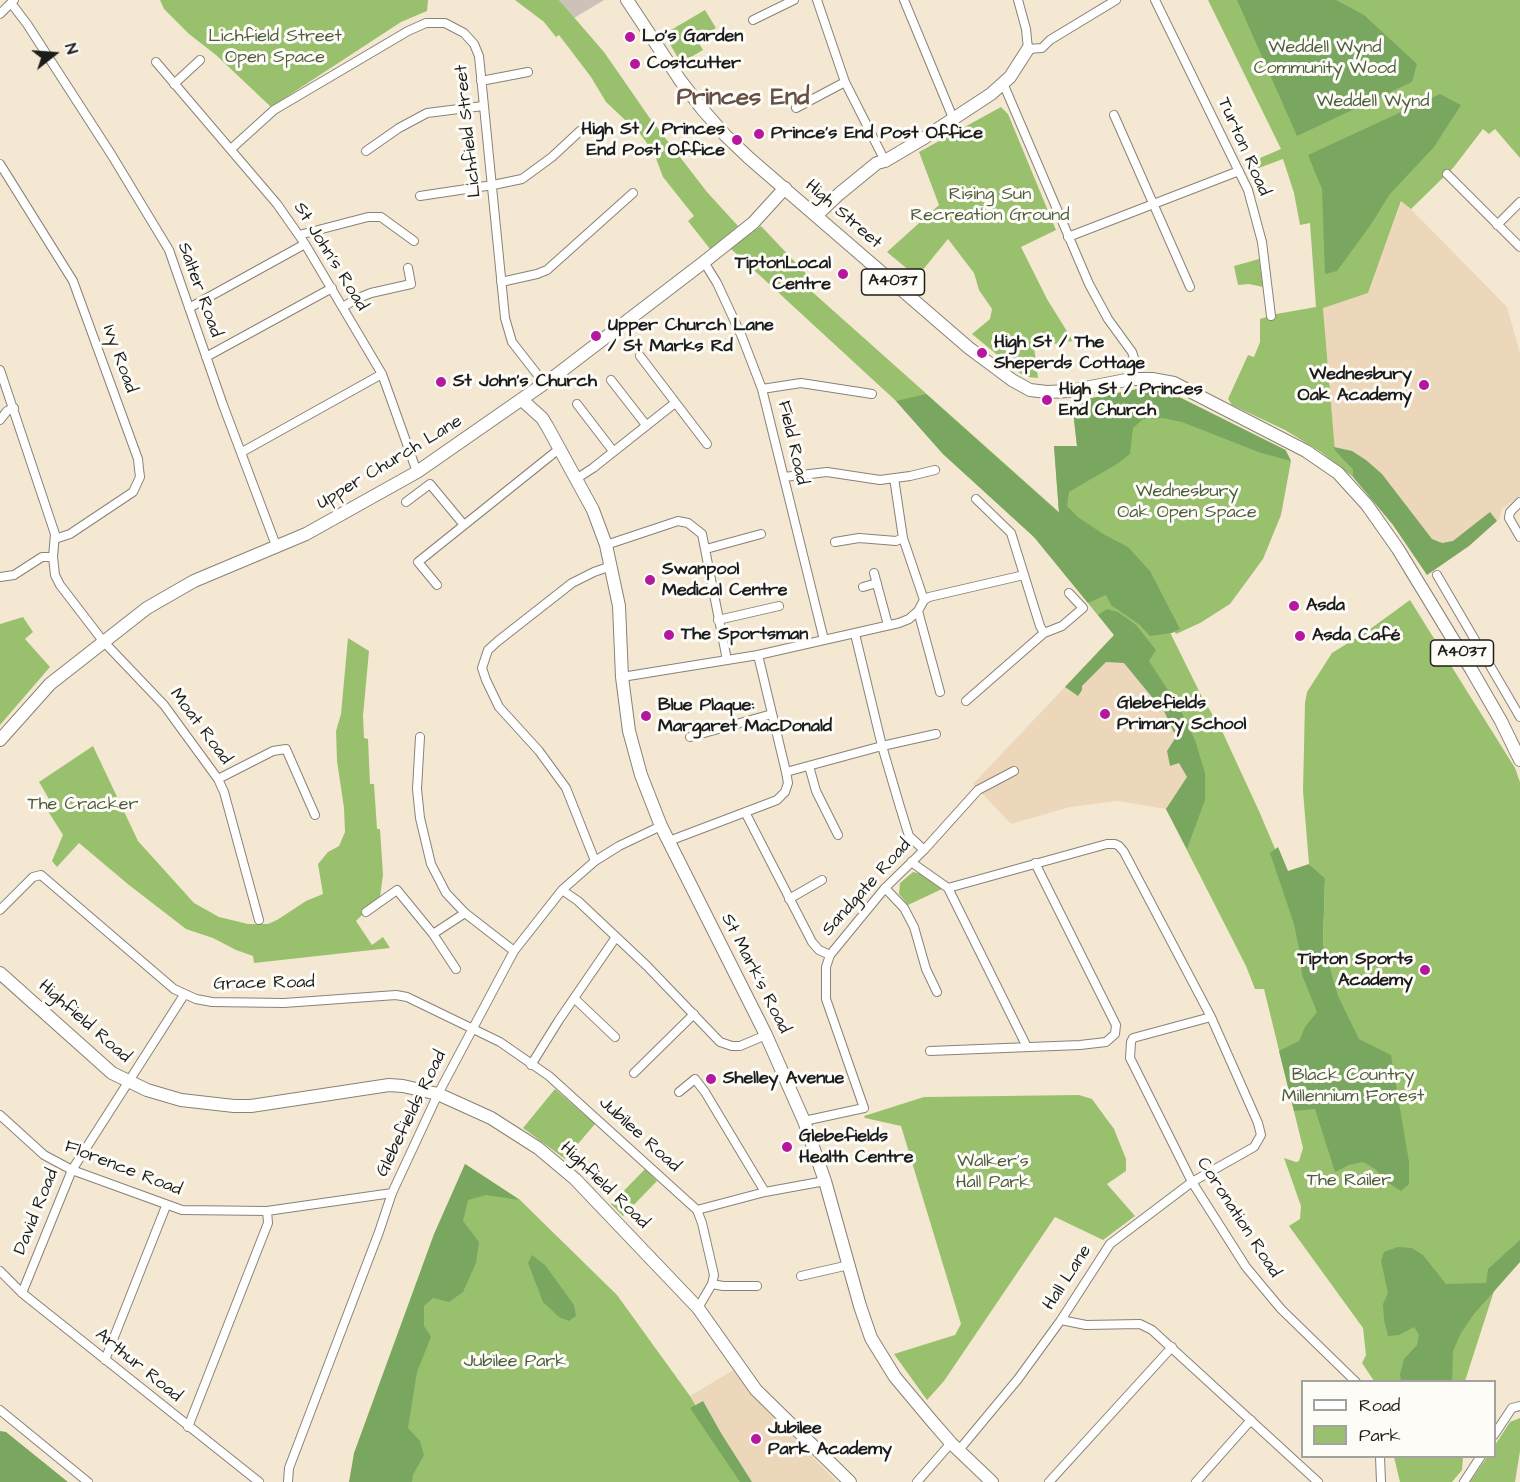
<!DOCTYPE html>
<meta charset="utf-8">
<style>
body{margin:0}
#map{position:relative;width:1520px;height:1482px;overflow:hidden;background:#f5e8d2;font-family:"Architects Daughter",sans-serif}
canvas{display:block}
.legend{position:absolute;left:1301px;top:1380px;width:195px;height:78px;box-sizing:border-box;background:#fdfcf7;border:2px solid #a3a29f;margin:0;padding:8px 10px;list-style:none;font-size:18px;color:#1c1c1c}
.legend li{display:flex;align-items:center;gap:12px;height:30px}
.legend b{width:30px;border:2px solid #a3a29f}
.north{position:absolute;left:24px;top:24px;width:60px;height:60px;-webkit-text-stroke:4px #fdfcf7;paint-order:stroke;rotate:73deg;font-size:16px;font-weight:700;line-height:24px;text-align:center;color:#1c1c1c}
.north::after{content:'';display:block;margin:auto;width:21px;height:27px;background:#1c1c1c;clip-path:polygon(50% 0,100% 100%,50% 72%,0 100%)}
</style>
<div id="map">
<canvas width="1520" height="1482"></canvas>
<ul class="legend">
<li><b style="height:8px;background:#fff"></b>Road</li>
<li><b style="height:16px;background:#99c16d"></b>Park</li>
</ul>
<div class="north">N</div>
</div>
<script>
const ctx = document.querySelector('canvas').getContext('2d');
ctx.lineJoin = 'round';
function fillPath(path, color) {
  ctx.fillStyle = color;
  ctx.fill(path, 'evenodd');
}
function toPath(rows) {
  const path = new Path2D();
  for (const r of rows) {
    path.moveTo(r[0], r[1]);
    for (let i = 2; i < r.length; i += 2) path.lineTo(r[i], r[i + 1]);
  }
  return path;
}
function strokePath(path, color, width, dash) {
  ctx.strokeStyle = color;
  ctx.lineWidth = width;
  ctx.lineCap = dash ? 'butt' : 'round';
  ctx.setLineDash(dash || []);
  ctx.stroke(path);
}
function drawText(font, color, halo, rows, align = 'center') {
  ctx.font = font + ' "Architects Daughter",sans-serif';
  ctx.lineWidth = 6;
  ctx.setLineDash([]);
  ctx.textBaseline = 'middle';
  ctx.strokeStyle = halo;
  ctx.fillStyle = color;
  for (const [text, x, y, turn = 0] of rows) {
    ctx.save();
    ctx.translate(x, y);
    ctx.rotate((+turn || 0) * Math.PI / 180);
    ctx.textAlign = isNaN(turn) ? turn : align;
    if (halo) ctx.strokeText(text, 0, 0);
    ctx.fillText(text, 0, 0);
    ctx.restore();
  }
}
fillPath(toPath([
 [1402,200,1507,307,1520,353,1520,496,1502,509,1499,519,1469,546,1427,575,1393,525,1353,477,1353,470,1335,451,1323,307,1368,293],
 [1114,635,1186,742,1193,790,1166,809,1118,801,1070,807,1011,824,973,784],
 [735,1369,751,1393,837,1482,741,1482,690,1396]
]), '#edd7ba');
fillPath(toPath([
 [559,0,604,0,574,18]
]), '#ccc2b8');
fillPath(toPath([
 [160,0,428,0,427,11,401,22,271,107,216,55,189,34,164,9],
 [515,0,559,0,604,52,649,117,707,192,738,226,710,249,688,221,694,216,663,177,654,153,641,135,606,102,591,77,559,35,556,37,544,22],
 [1208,0,1520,0,1520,158,1495,129,1489,134,1483,129,1453,168,1411,209,1401,201,1368,293,1323,308,1335,451,1353,470,1353,477,1321,452,1285,430,1232,405,1228,399,1248,355,1254,357,1260,342,1260,319,1276,314,1316,307,1310,223,1300,225,1294,193,1283,159,1248,172,1246,164,1281,149],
 [705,10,716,28,697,40,703,50,681,63,664,34],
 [1001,107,1008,114,1056,230,1021,247,1047,299,1073,341,1034,347,1038,378,1028,377,1018,372,972,334,990,319,992,309,979,290,974,273,948,239,917,277,887,252,939,205,919,152],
 [761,226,813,281,809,289,1059,512,1054,446,1077,446,1072,402,1143,388,1161,388,1286,450,1291,461,1281,515,1263,559,1230,604,1200,623,1176,634,1155,602,1201,695,1222,731,1259,811,1335,990,1323,944,1325,878,1309,864,1303,791,1305,703,1307,692,1332,653,1366,632,1410,600,1515,768,1520,782,1520,1254,1494,1291,1465,1381,1374,1381,1362,1363,1366,1355,1363,1328,1289,1226,1300,1219,1301,1206,1284,1158,1296,1162,1299,1161,1303,1148,1264,989,1255,989,1246,966,1166,809,1193,790,1186,742,1114,635,1034,537,943,454,896,401,730,248],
 [1259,259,1263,287,1249,284,1238,285,1234,266],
 [23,617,33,632,25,639,50,667,0,725,0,624],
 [348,638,369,651,363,716,364,738,368,739,370,784,374,784,377,829,380,829,383,875,380,897,356,921,372,945,383,937,390,948,254,963,253,956,236,950,213,938,186,929,129,885,79,843,57,867,52,861,63,835,43,803,49,799,39,782,93,746,138,841,194,903,219,917,248,924,268,924,277,920,306,901,323,894,318,864,328,852,339,846,345,832,344,808,337,761,336,731,341,714],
 [913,872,923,874,942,889,908,905,899,894,900,883],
 [555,1089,595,1124,565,1159,523,1128],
 [1079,1095,1092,1099,1114,1129,1126,1159,1126,1171,1107,1184,1135,1216,1103,1240,1055,1217,944,1381,927,1400,894,1354,955,1335,961,1324,901,1126,865,1118,864,1116,924,1097],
 [465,1164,520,1200,617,1295,690,1396,741,1482,349,1482],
 [645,1169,657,1181,623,1216,611,1204],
 [1520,1418,1520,1451,1515,1482,1470,1482,1487,1457,1494,1456,1495,1445,1510,1422],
 [1394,1457,1463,1457,1462,1470,1452,1482,1400,1482]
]), '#99c16d');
fillPath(toPath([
 [1237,0,1336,0,1364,15,1417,64,1412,82,1297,136],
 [1440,94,1461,105,1434,147,1389,195,1372,223,1337,271,1325,274,1322,189,1308,155],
 [1143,388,1161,388,1285,450,1291,461,1261,453,1182,422,1163,418,1143,419,1133,428,1130,454,1117,464,1069,492,1067,506,1079,518,1105,535,1128,547,1150,571,1180,629,1172,633,1150,636,1140,625,1111,605,1106,595,1088,603,1034,537,943,454,896,401,926,394,1059,513,1054,446,1077,446,1072,402],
 [1334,447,1352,451,1366,460,1382,474,1432,539,1442,543,1453,541,1490,512,1497,521,1469,546,1427,575,1393,525,1353,477,1353,470,1335,451],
 [1107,609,1118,612,1136,625,1156,650,1149,661,1179,707,1195,740,1205,773,1205,800,1187,849,1166,809,1187,777,1179,763,1170,766,1167,751,1176,737,1165,713,1124,663,1106,662,1082,686,1082,690,1078,696,1065,687,1114,635,1098,615],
 [1278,847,1288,871,1309,864,1325,878,1323,944,1338,996,1359,1039,1391,1055,1409,1162,1409,1184,1401,1191,1387,1182,1375,1169,1363,1162,1349,1165,1335,1172,1315,1109,1294,1111,1279,1051,1299,1041,1305,1027,1317,1012,1302,975,1299,948,1294,924,1270,853],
 [465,1164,520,1200,486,1195,468,1200,463,1221,479,1242,476,1263,463,1292,449,1302,433,1298,424,1306,424,1326,431,1337,417,1372,408,1428,420,1441,424,1455,413,1475,412,1482,349,1482,354,1453,434,1234],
 [1520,1240,1520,1262,1474,1314,1461,1333,1453,1351,1452,1381,1401,1381,1400,1374,1404,1359,1417,1345,1419,1335,1414,1327,1399,1335,1388,1336,1384,1320,1383,1304,1388,1293,1381,1261,1384,1252,1398,1247,1412,1248,1423,1255,1446,1284,1486,1283,1488,1269],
 [532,1255,545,1265,574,1305,576,1316,569,1321,559,1317,543,1302,528,1263],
 [703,1401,721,1433,752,1482,740,1482,690,1408],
 [0,1431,6,1432,68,1482,0,1482]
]), '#7aa760');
const street = toPath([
 [817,0,845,82,885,161],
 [904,0,953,118],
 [1018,0,1026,29,1028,49,1042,48,1050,40,1116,0],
 [1155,0,1248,190,1262,242,1271,316],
 [11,3,27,24,111,154,169,250,223,405,277,548],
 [0,14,14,0],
 [753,20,794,0],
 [156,62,277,204,305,244,382,374,417,472],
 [481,81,528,72],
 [1003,83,1089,284,1108,319,1132,352,1135,361,1131,379],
 [174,84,200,60],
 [796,108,845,82],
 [1114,115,1190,287],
 [231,149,274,110,408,31,426,23,445,23,464,33,474,44,479,56,505,318,512,342,544,383],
 [366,151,399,128,427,113,483,106],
 [0,164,73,281,138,459,139,469,140,477,133,492,70,534,55,539],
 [1447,174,1520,247],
 [420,196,493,185,522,179,552,157,580,131],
 [1497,225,1520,202],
 [299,235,368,217,381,217,414,241],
 [1068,237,1239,171],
 [704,262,717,283,742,337,762,389,824,640],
 [501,282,537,274,547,270,633,193],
 [343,307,356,299,371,293,411,284,408,268],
 [189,308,305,244],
 [640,356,707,444],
 [206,357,332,288],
 [0,370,55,534,53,557,55,575,60,585,103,641,164,705,218,779,224,792,259,920],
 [611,380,646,425],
 [762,389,801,383,872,394],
 [577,404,613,451],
 [0,420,7,411,14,408],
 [242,452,382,374],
 [784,477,827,472,880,480,910,476,935,470],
 [894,478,903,538,924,600],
 [576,479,593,468,675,403],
 [976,499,1011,533,1040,626,1044,633,1062,626,1083,608,1069,593],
 [406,502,430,484,464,525],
 [1520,502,1510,512,1509,518,1520,537],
 [835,542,859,538,896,541,903,538],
 [606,545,678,521,688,523,702,534,727,660],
 [706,549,761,534],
 [874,573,888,625],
 [1437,575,1520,717],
 [0,577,14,575,42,557,53,557],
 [437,585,418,562,559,449],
 [863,587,877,583],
 [918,611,940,692],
 [718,620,779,606],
 [855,634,882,746,900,807,909,836,924,850],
 [622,677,758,655,899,623,909,619,918,611,924,600,929,597,1024,575],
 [966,701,1044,633],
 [420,737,417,789,420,818,431,864,446,893,465,913,514,951],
 [690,737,772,714],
 [809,766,816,791,838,835],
 [786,772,882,746,936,734],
 [218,779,273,751,286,749,315,815],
 [745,812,812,942,819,950,830,955],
 [669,841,764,805,777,800,785,792,788,783,786,772,758,655],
 [595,861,566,788,539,751,499,707,486,680,482,668,488,650,498,641,572,583,594,572,611,566],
 [911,862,948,888,1027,1047],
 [885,888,904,908,914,927,926,969,937,992],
 [948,888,1107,844,1115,844,1119,846,1124,852,1211,1017,1258,1123,1261,1135,1254,1147,1192,1182,1110,1244,1061,1320,1018,1379,959,1450],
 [562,890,578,901,647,966,720,1042,732,1046,740,1046,766,1035],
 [789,899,822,880],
 [0,910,33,877,41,875,174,989,196,999,212,1002,284,1003,396,995,407,997,500,1042,549,1076,697,1210,702,1223,714,1275,712,1284,698,1308],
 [366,912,397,890,433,934],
 [456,969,433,934,465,913],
 [574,998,615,1037],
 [1211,1017,1133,1038,1131,1042,1130,1058,1192,1182,1246,1267,1281,1309,1356,1382],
 [930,1051,1080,1045,1106,1042,1115,1034,1116,1025,1035,863],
 [531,1065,559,1020,616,937],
 [634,1073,694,1014],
 [679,1092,695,1079,705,1092,765,1192],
 [0,1115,44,1155,72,1170,182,1210,267,1211,392,1193],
 [804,1121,864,1108,826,999,826,967,830,955,885,888,924,850,978,790,1014,771],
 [697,1210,765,1192,825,1181],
 [0,1271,22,1293,259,1482],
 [801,1276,849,1265],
 [712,1284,723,1286,757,1286],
 [22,1293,72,1170,184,995],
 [1061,1320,1086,1325,1140,1324,1152,1330,1318,1482],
 [105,1360,166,1206],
 [0,1410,88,1482],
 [188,1427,268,1223,267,1211],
 [1494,1435,1512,1408,1520,1406],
 [1380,1456,1381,1482],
 [288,1482,289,1468,379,1232,392,1193,438,1094,514,951,562,890,595,861,619,846,661,826],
 [917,1482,951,1443],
 [1049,1482,1172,1347],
 [1196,1482,1251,1420],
 [1464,1482,1481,1456]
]);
const secondary = toPath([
 [817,215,839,194,877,163,885,161,924,138,991,94,1010,77,1028,49],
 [522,400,542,418,547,426,593,510,606,545,619,606,622,677,629,731,641,775,661,826,766,1035,804,1121,825,1181,860,1306,871,1338,895,1377,931,1420,951,1443,992,1482],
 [0,740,50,684,147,608,194,581,306,534,417,472,555,376,704,262,753,223,785,188],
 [0,973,112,1073,147,1090,181,1100,234,1106,251,1106,389,1085,403,1086,438,1094,491,1118,538,1148,575,1179,698,1308,756,1390,850,1482]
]);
const primary = toPath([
 [627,0,680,80,703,110,725,135,749,158,969,348,1012,380,1030,390,1047,392,1070,391,1131,379,1152,379,1174,383,1306,451,1338,473,1367,505,1398,549,1471,669,1501,721,1520,760]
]);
strokePath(street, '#888277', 10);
strokePath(secondary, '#888277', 14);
strokePath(primary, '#888277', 14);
strokePath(street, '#fff', 8);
strokePath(secondary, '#fff', 12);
strokePath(primary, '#fff', 12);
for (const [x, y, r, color] of [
 [630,37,6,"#b5179e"],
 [635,64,6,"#b5179e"],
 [759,134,6,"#b5179e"],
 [737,140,6,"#b5179e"],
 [843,274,6,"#b5179e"],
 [596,336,6,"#b5179e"],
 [982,353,6,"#b5179e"],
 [441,382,6,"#b5179e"],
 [1424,385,6,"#b5179e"],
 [1047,400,6,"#b5179e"],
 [650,580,6,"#b5179e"],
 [1294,606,6,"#b5179e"],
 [669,635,6,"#b5179e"],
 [1300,636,6,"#b5179e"],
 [1105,714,6,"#b5179e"],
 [646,716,6,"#b5179e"],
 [1425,970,6,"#b5179e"],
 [711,1079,6,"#b5179e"],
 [787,1147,6,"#b5179e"],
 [756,1439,6,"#b5179e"]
]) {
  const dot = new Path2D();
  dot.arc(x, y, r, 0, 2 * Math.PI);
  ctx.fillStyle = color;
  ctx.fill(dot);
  strokePath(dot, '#fdfcf7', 2);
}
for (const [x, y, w] of [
 [893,282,63],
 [1462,653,63]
]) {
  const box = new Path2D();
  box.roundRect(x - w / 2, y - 13, w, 26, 4.5);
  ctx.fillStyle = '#fdfcf7';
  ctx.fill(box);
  strokePath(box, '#1c1c1c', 1.5);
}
drawText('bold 16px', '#1c1c1c', null, [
 ["A4037",893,282],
 ["A4037",1462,653]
]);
drawText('18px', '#4e5e3c', '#fdfcf7', [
 ["Lichfield Street",275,37],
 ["Open Space",275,58],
 ["Weddell Wynd",1325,48],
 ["Community Wood",1325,69],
 ["Weddell Wynd",1373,102],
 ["Rising Sun",990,195],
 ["Recreation Ground",990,216],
 ["Wednesbury",1187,492],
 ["Oak Open Space",1187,513],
 ["The Cracker",83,805],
 ["Black Country",1353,1076],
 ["Millennium Forest",1353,1097],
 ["Walker's",993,1162],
 ["Hall Park",993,1183],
 ["The Railer",1349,1181],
 ["Jubilee Park",515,1362]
]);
drawText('bold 18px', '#1c1c1c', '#fdfcf7', [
 ["Lo's Garden",642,37],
 ["Costcutter",647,64],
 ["High St / Princes",725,130,"right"],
 ["End Post Office",725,151,"right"],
 ["Prince's End Post Office",771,134],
 ["TiptonLocal",831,264,"right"],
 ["Centre",831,285,"right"],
 ["Upper Church Lane",608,326],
 ["/ St Marks Rd",608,347],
 ["High St / The",994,343],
 ["Sheperds Cottage",994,364],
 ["Wednesbury",1412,375,"right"],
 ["Oak Academy",1412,396,"right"],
 ["St John's Church",453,382],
 ["High St / Princes",1059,390],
 ["End Church",1059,411],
 ["Swanpool",662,570],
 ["Medical Centre",662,591],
 ["Asda",1306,606],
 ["The Sportsman",681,635],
 ["Asda Café",1312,636],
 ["Glebefields",1117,704],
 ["Primary School",1117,725],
 ["Blue Plaque:",658,706],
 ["Margaret MacDonald",658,727],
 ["Tipton Sports",1413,960,"right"],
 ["Academy",1413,981,"right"],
 ["Shelley Avenue",723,1079],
 ["Glebefields",799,1137],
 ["Health Centre",799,1158],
 ["Jubilee",768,1429],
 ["Park Academy",768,1450]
], 'left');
drawText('18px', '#1c1c1c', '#fdfcf7', [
 ["Lichfield Street",469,131,-96],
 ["Turton Road",1243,147,66],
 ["High Street",843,215,41],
 ["St John's Road",330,257,58],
 ["Salter Road",199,290,70],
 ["Ivy Road",119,359,70],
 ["Field Road",792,443,77],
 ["Upper Church Lane",390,463,-31],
 ["Moat Road",200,727,53],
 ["Sandgate Road",867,888,-48],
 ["St Mark's Road",755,974,63],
 ["Grace Road",264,984,-1],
 ["Highfield Road",84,1022,41],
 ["Glebefields Road",412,1114,-64],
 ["Jubilee Road",639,1135,42],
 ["Florence Road",123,1169,21],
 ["Highfield Road",604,1186,44],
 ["David Road",37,1212,-68],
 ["Coronation Road",1238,1218,57],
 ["Hall Lane",1068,1278,-57],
 ["Arthur Road",138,1366,39]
]);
drawText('bold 24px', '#665046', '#fdfcf7', [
 ["Princes End",743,99]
]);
</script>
